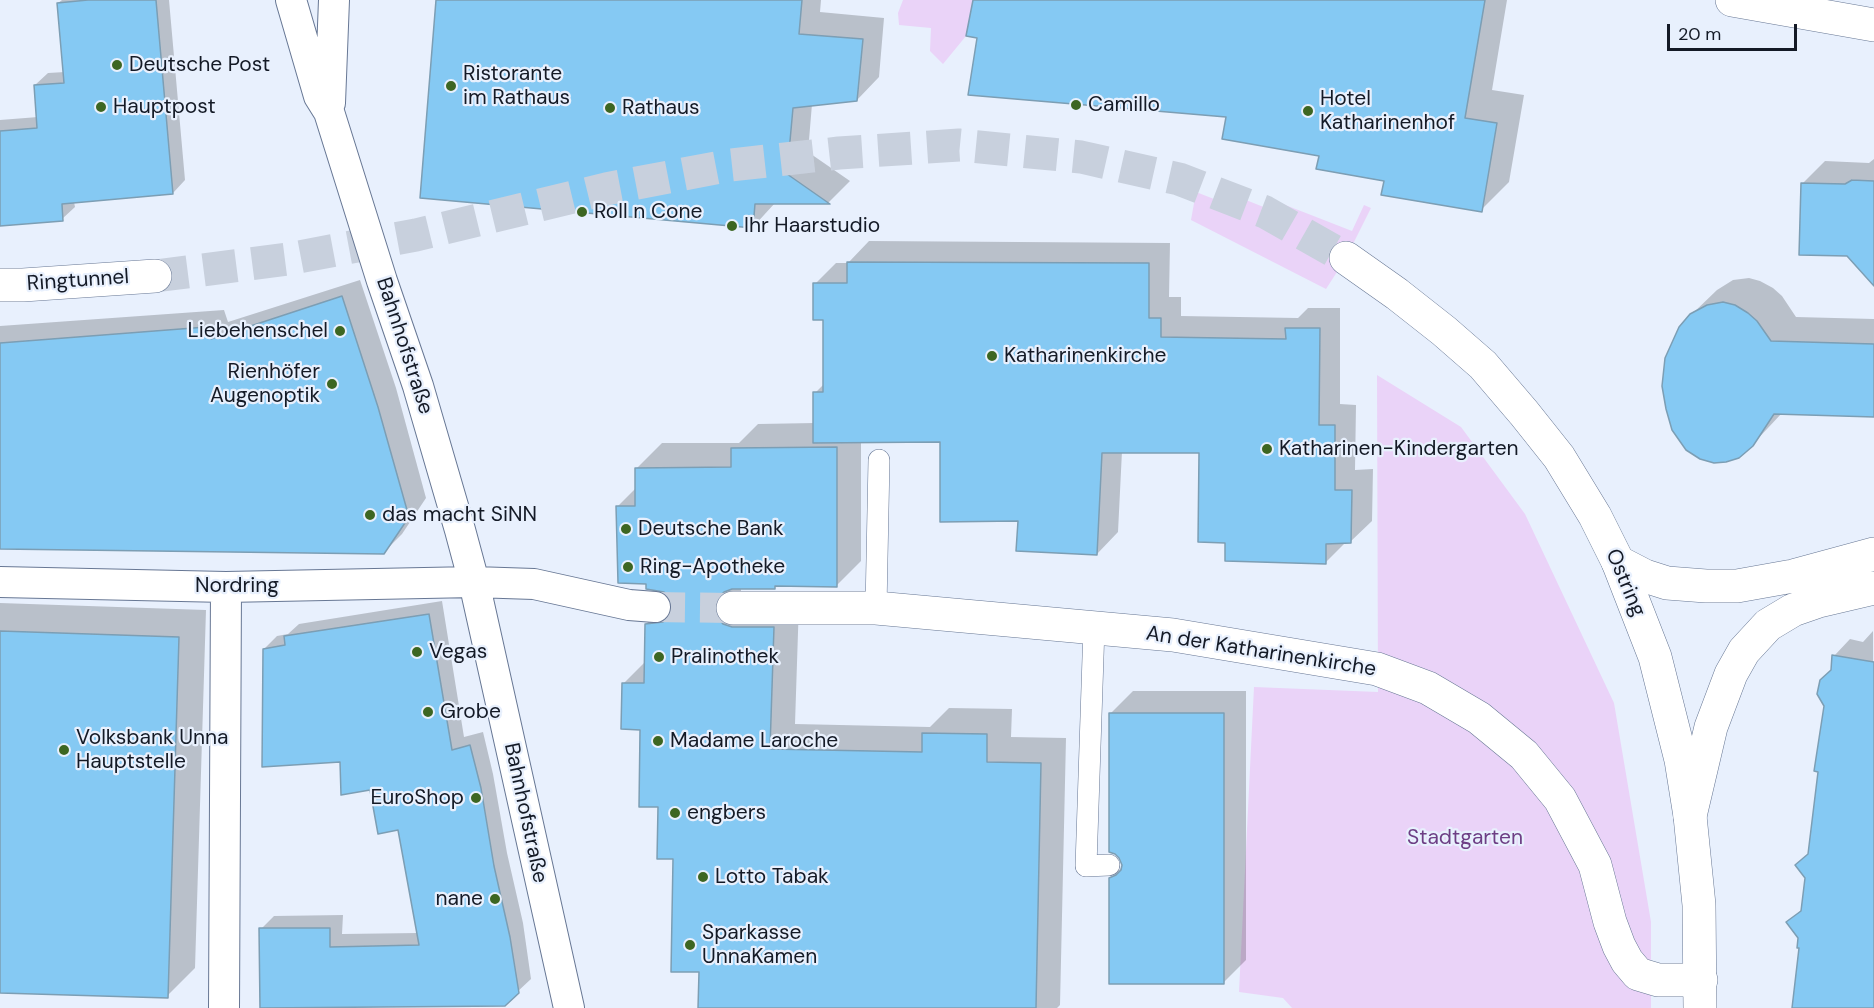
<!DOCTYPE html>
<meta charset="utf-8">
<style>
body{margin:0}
#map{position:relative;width:1874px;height:1008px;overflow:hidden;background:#e8f0fd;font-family:"DM Sans",sans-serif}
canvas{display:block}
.scale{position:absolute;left:1667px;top:24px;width:130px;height:27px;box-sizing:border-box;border:3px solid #141a26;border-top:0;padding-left:8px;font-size:18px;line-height:21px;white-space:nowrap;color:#141a26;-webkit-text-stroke:4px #e8f0fd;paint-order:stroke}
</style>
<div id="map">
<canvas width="1874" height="1008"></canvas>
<div class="scale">20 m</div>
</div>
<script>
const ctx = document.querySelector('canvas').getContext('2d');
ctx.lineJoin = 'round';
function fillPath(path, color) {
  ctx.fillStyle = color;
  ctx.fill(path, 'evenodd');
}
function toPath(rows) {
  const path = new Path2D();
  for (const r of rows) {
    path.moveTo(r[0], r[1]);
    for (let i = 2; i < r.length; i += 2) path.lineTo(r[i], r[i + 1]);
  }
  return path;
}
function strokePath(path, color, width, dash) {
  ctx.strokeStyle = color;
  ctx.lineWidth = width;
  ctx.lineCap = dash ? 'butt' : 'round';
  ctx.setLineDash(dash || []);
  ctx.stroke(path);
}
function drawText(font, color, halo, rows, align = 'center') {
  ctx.font = font + ' "DM Sans",sans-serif';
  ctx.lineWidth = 4.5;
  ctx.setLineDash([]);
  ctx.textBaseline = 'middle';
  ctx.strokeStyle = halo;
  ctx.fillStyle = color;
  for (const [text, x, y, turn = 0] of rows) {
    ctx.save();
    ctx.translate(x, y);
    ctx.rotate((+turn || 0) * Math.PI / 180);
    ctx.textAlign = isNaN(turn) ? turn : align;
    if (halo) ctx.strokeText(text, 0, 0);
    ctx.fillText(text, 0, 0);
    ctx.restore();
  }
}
fillPath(toPath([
 [903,0,973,0,966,36,943,64,930,51,931,28,899,25,898,13],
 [1196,192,1232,206,1236,196,1266,208,1270,199,1352,231,1364,205,1371,208,1346,258,1326,289,1191,220],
 [1377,375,1461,427,1525,514,1614,703,1651,922,1651,1008,1292,1008,1283,998,1239,992,1254,687,1378,692]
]), '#ead3f8');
fillPath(toPath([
 [62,0,169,0,185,180,173,193,74,202,75,207,62,219,0,224,0,120,38,117,35,85,48,73,65,72,58,3],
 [438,0,821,0,820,12,884,18,879,77,857,100,812,104,808,152,850,181,829,202,775,203,753,227],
 [974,0,1507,0,1492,90,1524,95,1509,182,1481,210,1385,180,1227,116,979,37],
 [1874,159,1874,268,1803,183,1825,161,1869,163],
 [869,241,1170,243,1169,297,1181,297,1181,316,1298,318,1308,308,1340,308,1340,404,1356,405,1355,470,1373,469,1372,521,1350,542,1346,542,1325,563,1226,541,1200,451,1122,451,1118,532,1097,554,1020,520,942,441,861,441,861,561,836,586,777,585,774,588,741,588,741,591,749,599,799,602,795,724,930,727,949,708,1012,709,1011,737,1066,738,1060,1005,1057,1008,699,1008,700,971,675,857,660,805,642,728,624,683,646,661,646,624,672,599,665,591,647,583,617,507,637,487,637,468,662,443,739,443,758,424,815,423,815,393,825,383,825,318,815,284,836,263,848,263],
 [1749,278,1760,281,1773,288,1782,296,1796,317,1874,319,1874,416,1782,413,1752,445,1691,315,1717,290,1733,280],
 [360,280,396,388,426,498,402,534,384,552,0,547,0,326,224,310,228,322],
 [442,601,464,737,483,732,493,774,507,853,523,923,531,979,502,1006,261,1008,261,929,274,916,343,915,342,934,418,933,400,828,371,789,341,761,264,649,277,636,288,634,299,624],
 [0,603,206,610,195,968,167,996,0,991],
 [1873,631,1874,1008,1793,1008,1801,947,1799,937,1788,923,1803,908,1807,877,1797,865,1810,852,1834,656,1850,639,1863,642],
 [1133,691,1246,691,1246,960,1224,982,1111,878,1123,866,1110,714]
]), '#0003');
const building = toPath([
 [88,0,156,0,173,194,62,204,63,221,0,226,0,131,37,128,34,85,64,83,57,3,88,0],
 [436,0,802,0,799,34,863,39,857,101,793,108,787,174,830,204,755,204,753,228,420,198,436,0],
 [973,0,1485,0,1465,118,1497,123,1482,212,1381,195,1384,181,1316,169,1319,156,1222,139,1226,117,968,95,977,38,966,36,973,0],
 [1852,180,1874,181,1874,286,1847,256,1799,255,1801,183,1845,184,1852,180],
 [847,262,1149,263,1149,318,1161,318,1161,337,1286,339,1285,328,1320,328,1319,425,1335,425,1335,490,1352,490,1351,543,1326,544,1326,564,1225,561,1225,543,1198,542,1199,453,1102,453,1097,555,1016,551,1018,521,940,522,940,442,813,443,813,392,823,392,823,320,813,320,813,283,847,283,847,262],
 [342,296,378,407,409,517,384,554,0,549,0,343,206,327,211,339,342,296],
 [1723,302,1735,305,1748,313,1757,321,1771,341,1874,344,1874,417,1774,414,1753,446,1739,458,1726,462,1714,463,1700,459,1686,450,1672,430,1666,409,1662,386,1665,358,1679,327,1690,314,1707,305,1723,302],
 [837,447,837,587,775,586,775,589,732,589,724,592,717,598,714,607,717,617,723,624,732,627,774,627,770,749,922,752,922,733,987,734,987,762,1041,763,1036,1008,698,1008,699,972,671,972,673,859,657,859,658,807,639,807,640,730,621,729,622,683,644,683,645,624,663,622,669,616,672,608,670,599,664,592,646,589,646,584,618,583,616,506,635,506,635,468,731,467,731,448,837,447],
 [429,614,452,750,470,745,481,788,494,866,510,937,519,993,505,1006,260,1008,259,928,330,928,330,947,419,945,398,830,378,834,370,790,341,795,340,762,262,767,263,649,285,645,284,636,429,614],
 [0,631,179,637,168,998,0,993,0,631],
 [1832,655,1874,662,1874,1008,1792,1008,1799,948,1797,948,1798,938,1786,922,1801,911,1805,878,1795,865,1808,854,1818,772,1814,771,1824,706,1817,694,1820,680,1831,670,1832,655],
 [1109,713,1224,713,1224,984,1109,984,1109,878,1116,875,1121,870,1122,865,1119,858,1115,854,1109,852,1109,713]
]);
fillPath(building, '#85c9f3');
strokePath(building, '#7c9eb4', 1.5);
strokePath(toPath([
 [655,607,733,608]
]), '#c8d0dd', 30, [30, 15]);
strokePath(toPath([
 [155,276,288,259,416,235,606,189,731,165,839,153,959,145,1081,157,1179,179,1265,212,1346,258]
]), '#c8d0dd', 33, [33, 16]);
const service = toPath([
 [876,608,879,460],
 [1094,627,1086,866,1109,865]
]);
const pedestrian = toPath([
 [291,0,319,96,329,112,382,281,418,386,460,530,474,582,569,1008],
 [330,103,334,0],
 [0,582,226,587,474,582,534,584,629,605,655,607],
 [224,1008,226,587]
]);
const minor = toPath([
 [1732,0,1874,25],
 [1618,562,1645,576,1667,583,1706,586,1737,586,1793,576,1874,554],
 [733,608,876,608,1173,635,1377,669,1428,688,1479,718,1524,755,1560,799,1595,865,1610,922,1619,946,1627,961,1638,974,1658,980,1701,980],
 [1690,816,1711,727,1731,674,1744,651,1768,625,1793,610,1819,601,1874,588]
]);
const secondary = toPath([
 [1346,258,1397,294,1444,331,1483,365,1524,413,1559,457,1595,516,1618,562,1655,657,1681,760,1690,816,1699,905,1700,1008],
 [0,285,23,285,155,276]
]);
strokePath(service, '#677794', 22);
strokePath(pedestrian, '#677794', 32);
strokePath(minor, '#677794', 34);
strokePath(secondary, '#677794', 34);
strokePath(service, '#fff', 21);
strokePath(pedestrian, '#fff', 30);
strokePath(minor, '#fff', 33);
strokePath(secondary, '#fff', 33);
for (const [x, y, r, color] of [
 [117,65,6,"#3d6622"],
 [451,86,6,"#3d6622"],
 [1076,105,6,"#3d6622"],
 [101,107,6,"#3d6622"],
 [610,108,6,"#3d6622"],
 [1308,111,6,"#3d6622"],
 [582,212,6,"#3d6622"],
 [732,226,6,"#3d6622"],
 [340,331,6,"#3d6622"],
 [992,356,6,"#3d6622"],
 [332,384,6,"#3d6622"],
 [1267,449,6,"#3d6622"],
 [370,515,6,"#3d6622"],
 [626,529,6,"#3d6622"],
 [628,567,6,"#3d6622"],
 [417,652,6,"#3d6622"],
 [659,657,6,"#3d6622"],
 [428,712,6,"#3d6622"],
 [658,741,6,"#3d6622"],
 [64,750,6,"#3d6622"],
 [476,798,6,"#3d6622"],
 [675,813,6,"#3d6622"],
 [703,877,6,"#3d6622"],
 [495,899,6,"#3d6622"],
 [690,945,6,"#3d6622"]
]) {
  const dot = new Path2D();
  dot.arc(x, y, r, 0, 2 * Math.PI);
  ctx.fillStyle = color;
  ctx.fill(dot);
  strokePath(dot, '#e8f0fd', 2);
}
drawText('21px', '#141a26', '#e8f0fd', [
 ["Deutsche Post",129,65],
 ["Ristorante",463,74],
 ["im Rathaus",463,98],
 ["Hotel",1320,99],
 ["Katharinenhof",1320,123],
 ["Camillo",1088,105],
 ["Hauptpost",113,107],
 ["Rathaus",622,108],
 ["Roll n Cone",594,212],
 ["Ihr Haarstudio",744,226],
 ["Liebehenschel",328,331,"right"],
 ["Katharinenkirche",1004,356],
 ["Rienhöfer",320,372,"right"],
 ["Augenoptik",320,396,"right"],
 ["Katharinen-Kindergarten",1279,449],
 ["das macht SiNN",382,515],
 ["Deutsche Bank",638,529],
 ["Ring-Apotheke",640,567],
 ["Vegas",429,652],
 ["Pralinothek",671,657],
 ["Grobe",440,712],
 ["Volksbank Unna",76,738],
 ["Hauptstelle",76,762],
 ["Madame Laroche",670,741],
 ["EuroShop",464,798,"right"],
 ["engbers",687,813],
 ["Lotto Tabak",715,877],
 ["nane",483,899,"right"],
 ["Sparkasse",702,933],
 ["UnnaKamen",702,957]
], 'left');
drawText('21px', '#141a26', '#e8f0fd', [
 ["Ringtunnel",78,281,-4],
 ["Bahnhofstraße",404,346,72],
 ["Ostring",1625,583,67],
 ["Nordring",237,586],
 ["An der Katharinenkirche",1261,652,9],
 ["Bahnhofstraße",525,813,78]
]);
drawText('21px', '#6d3e85', '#e8f0fd', [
 ["Stadtgarten",1465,838]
]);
</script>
